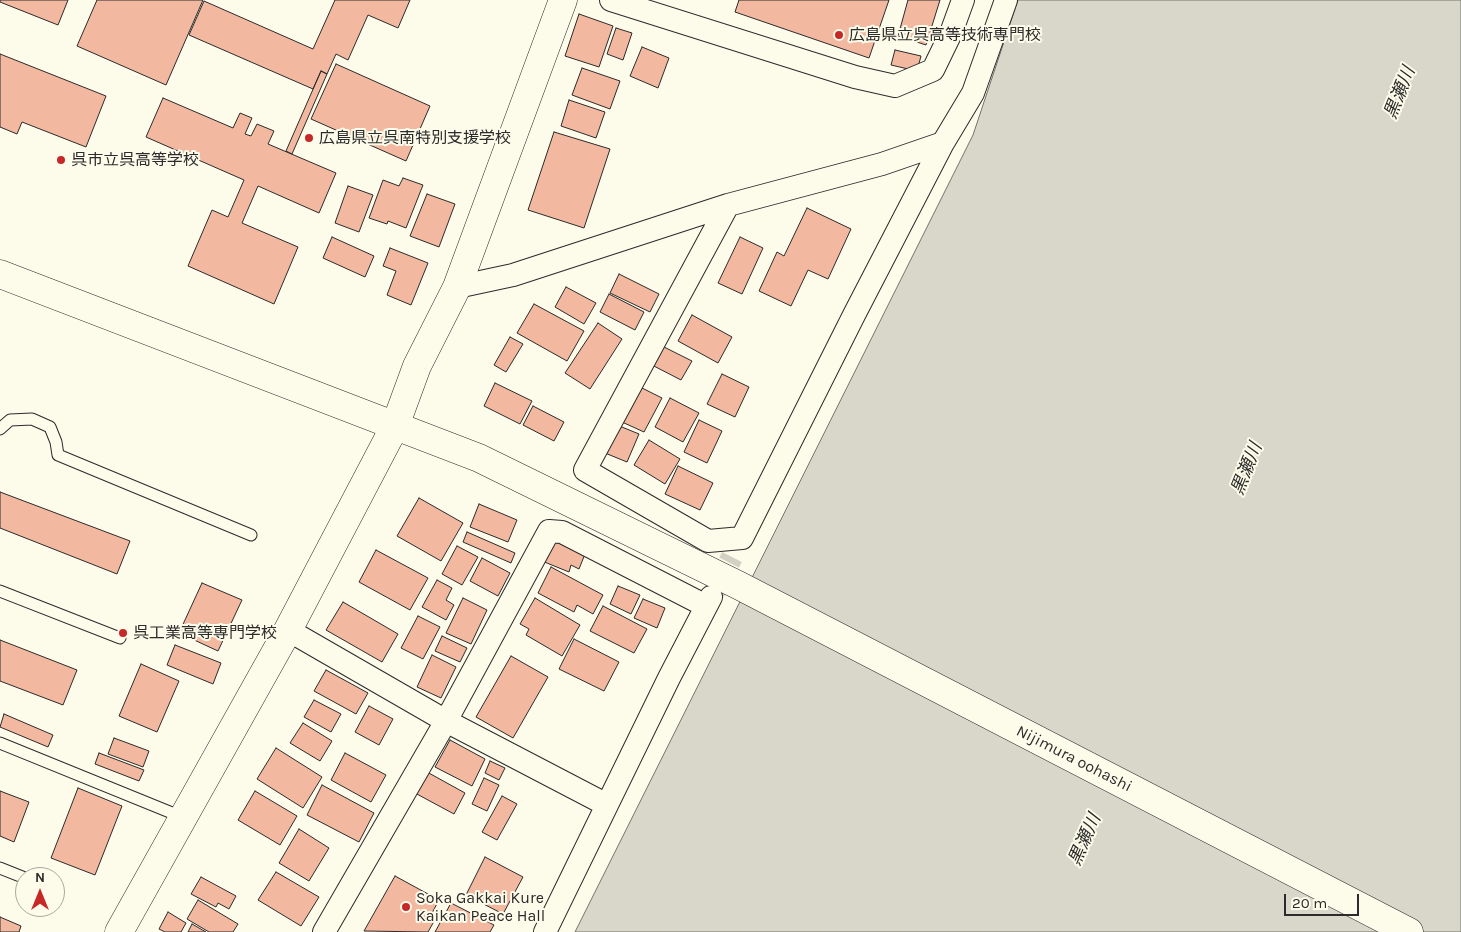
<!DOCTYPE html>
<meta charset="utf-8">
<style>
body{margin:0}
#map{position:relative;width:1461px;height:932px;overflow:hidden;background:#fdfbea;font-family:Karla,sans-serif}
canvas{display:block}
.north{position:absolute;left:15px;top:867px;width:50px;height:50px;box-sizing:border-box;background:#fdfbea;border:1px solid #a9a89e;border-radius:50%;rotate:0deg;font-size:14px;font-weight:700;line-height:20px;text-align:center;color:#2b2b2b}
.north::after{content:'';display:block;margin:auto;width:18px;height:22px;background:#c62828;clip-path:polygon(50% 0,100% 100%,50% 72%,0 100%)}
.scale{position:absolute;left:1284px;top:894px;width:75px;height:22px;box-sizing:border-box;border:2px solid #2b2b2b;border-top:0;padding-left:6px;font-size:15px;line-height:18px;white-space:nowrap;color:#2b2b2b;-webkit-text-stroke:4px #fdfbea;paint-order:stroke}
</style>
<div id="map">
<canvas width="1461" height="932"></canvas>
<div class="north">N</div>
<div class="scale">20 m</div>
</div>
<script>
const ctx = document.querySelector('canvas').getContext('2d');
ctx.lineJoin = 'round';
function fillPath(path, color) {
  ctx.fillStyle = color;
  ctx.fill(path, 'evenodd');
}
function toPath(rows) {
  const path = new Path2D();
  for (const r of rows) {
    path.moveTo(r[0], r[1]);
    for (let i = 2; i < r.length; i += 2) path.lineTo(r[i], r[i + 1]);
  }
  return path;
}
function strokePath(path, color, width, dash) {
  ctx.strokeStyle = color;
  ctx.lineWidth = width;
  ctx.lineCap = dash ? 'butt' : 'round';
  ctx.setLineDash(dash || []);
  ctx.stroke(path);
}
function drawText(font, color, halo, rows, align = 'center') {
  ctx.font = font + ' Karla,"Noto Sans JP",sans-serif';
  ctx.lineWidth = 4;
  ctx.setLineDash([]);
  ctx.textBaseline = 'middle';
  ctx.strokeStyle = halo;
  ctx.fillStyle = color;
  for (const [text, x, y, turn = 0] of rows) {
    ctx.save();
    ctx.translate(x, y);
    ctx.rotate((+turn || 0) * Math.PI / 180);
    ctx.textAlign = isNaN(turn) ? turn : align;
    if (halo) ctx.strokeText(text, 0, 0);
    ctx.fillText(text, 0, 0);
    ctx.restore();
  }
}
const water = toPath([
 [1018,0,1461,0,1461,932,575,932,973,135,1018,0]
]);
fillPath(water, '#d8d7c9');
strokePath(water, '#74746e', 1);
const building = toPath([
 [0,0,68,0,58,25,0,2,0,0],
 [97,0,203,0,166,85,77,46,97,0],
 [335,0,410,0,398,28,368,15,348,60,336,54,327,74,321,71,313,89,189,35,204,1,313,49,335,0],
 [739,0,889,0,869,58,735,12,739,0],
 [908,0,940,0,926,45,898,36,908,0],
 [579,14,613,26,599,67,565,56,579,14],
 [616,28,632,33,623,60,607,54,616,28],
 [642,47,669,58,658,88,630,76,642,47],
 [895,50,921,56,917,71,891,65,895,50],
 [0,54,106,96,86,147,22,122,17,134,0,127,0,54],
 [336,64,430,106,406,161,311,119,336,64],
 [582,68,620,81,610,109,572,95,582,68],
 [321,71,327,74,292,154,286,151,321,71],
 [163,98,233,128,240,113,252,118,245,134,251,136,257,124,274,131,268,144,336,173,319,213,258,186,242,223,298,247,274,304,188,266,212,210,228,217,244,180,146,137,163,98],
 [569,100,605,112,596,138,561,126,569,100],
 [554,132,610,149,584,228,528,210,554,132],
 [403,178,423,185,406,228,388,221,387,224,369,218,383,180,399,186,403,178],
 [348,186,373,195,359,232,335,223,348,186],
 [427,194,455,204,439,247,410,236,427,194],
 [807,208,851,229,828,279,808,270,791,306,759,291,777,252,784,256,807,208],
 [332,237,374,256,365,277,323,258,332,237],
 [740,237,763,248,742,294,718,283,740,237],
 [390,248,428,263,411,305,387,295,396,271,383,266,390,248],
 [619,274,659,294,650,312,610,293,619,274],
 [566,287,596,303,584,324,555,307,566,287],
 [609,294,644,312,635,330,600,312,609,294],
 [534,304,584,331,567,361,517,333,534,304],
 [692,315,732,337,718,363,678,341,692,315],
 [598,323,622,339,590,389,565,373,598,323],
 [510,337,523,344,506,372,494,365,510,337],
 [660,345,692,361,681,380,650,364,660,345],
 [722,374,749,387,735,417,707,404,722,374],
 [495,383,532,401,520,424,484,406,495,383],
 [640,387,662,398,644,432,622,422,640,387],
 [670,398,699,413,683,442,655,427,670,398],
 [533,406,564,422,554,441,523,425,533,406],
 [699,420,722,431,707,463,684,452,699,420],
 [617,425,639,434,627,462,605,453,617,425],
 [649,440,680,459,665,484,634,465,649,440],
 [678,466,713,483,700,510,665,494,678,466],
 [0,492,130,541,117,574,0,528,0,492],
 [419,498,463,523,441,561,397,536,419,498],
 [479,504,517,520,508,542,470,527,479,504],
 [467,532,515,553,511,563,463,542,467,532],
 [551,540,585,554,579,569,571,565,569,572,542,561,551,540],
 [457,546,478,557,462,585,442,574,457,546],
 [376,550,428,578,410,610,359,582,376,550],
 [482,558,510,573,498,596,470,581,482,558],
 [551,567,603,595,593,614,577,605,574,612,538,593,551,567],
 [437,580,452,588,446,600,454,605,446,620,422,607,437,580],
 [202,583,242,600,218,651,179,633,202,583],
 [618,586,640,595,631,614,610,604,618,586],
 [463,598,487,610,471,644,446,633,463,598],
 [535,598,580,625,562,656,526,635,529,629,520,624,535,598],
 [643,599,665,608,657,628,634,618,643,599],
 [343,602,398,634,382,662,326,630,343,602],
 [603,606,647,629,634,653,590,631,603,606],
 [418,616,440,627,423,659,401,648,418,616],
 [442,636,467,648,460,662,435,651,442,636],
 [574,639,619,662,604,691,559,669,574,639],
 [0,640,77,670,63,705,0,681,0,640],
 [175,645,221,663,213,684,167,665,175,645],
 [432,655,456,667,441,698,417,687,432,655],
 [511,656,548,677,513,738,476,717,511,656],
 [141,664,179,681,157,732,119,716,141,664],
 [326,670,368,693,356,714,314,691,326,670],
 [314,700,341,714,331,732,304,717,314,700],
 [369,706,393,719,379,745,355,732,369,706],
 [4,714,53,735,48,747,0,727,4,714],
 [303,723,332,741,320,761,290,743,303,723],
 [114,738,149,751,143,767,108,754,114,738],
 [450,740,485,759,472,786,435,767,450,740],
 [276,748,322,777,303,808,257,779,276,748],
 [99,753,144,770,139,781,95,764,99,753],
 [345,753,386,775,371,802,331,780,345,753],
 [490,761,505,768,499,780,485,773,490,761],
 [427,772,465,793,454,814,415,793,427,772],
 [484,778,499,785,487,811,472,804,484,778],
 [322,785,374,813,359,842,307,815,322,785],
 [78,788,122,806,95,875,51,858,78,788],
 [0,791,29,802,14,842,0,836,0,791],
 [255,791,297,816,280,845,238,820,255,791],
 [502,796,517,804,497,840,482,832,502,796],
 [299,829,329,848,309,881,279,863,299,829],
 [485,857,523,877,503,914,466,895,485,857],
 [276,872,319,897,301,926,258,900,276,872],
 [395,876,439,900,432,913,437,916,428,932,364,931,395,876],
 [201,877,236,896,229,909,218,903,216,907,191,894,201,877],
 [198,900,238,924,233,932,209,932,187,919,198,900],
 [451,903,494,925,490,932,435,932,451,903],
 [168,912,186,923,181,932,165,932,159,929,168,912],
 [0,917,21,926,19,932,0,932,0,917],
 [192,924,206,932,188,932,192,924]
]);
fillPath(building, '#f2b8a0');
strokePath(building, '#2b2b2b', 1);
strokePath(toPath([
 [714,592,732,557]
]), '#d3d1c4', 22, [22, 11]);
const lane = toPath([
 [0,429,10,420,32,419,50,427,56,442,58,455,251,535],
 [0,591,120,638],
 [0,743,182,817],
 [0,868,25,878],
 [55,889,56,890]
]);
const street = toPath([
 [611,0,855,77,895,86,933,70,951,33,963,0],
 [728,205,585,470,708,541,742,538,854,315,943,143,973,93,1006,0],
 [457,287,513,275,728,205,882,164,943,143],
 [288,630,446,721,607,805],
 [324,932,446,721,549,531,562,532,706,606],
 [545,932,669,678,711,597]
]);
const secondary = toPath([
 [0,274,479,458,738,585,1409,932],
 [119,932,288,630,395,426,417,366,457,287,563,0]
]);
strokePath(lane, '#2b2b2b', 13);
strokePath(street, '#2b2b2b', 24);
strokePath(secondary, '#2b2b2b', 29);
strokePath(lane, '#fdfbea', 11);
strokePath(street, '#fdfbea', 22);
strokePath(secondary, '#fdfbea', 28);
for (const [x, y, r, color] of [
 [839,35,5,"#c62828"],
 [309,138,5,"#c62828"],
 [61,160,5,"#c62828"],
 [123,633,5,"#c62828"],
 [406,907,5,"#c62828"]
]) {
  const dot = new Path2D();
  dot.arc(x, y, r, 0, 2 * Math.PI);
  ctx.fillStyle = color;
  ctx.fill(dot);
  strokePath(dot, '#fdfbea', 2);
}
drawText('16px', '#2b2b2b', '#fdfbea', [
 ["広島県立呉高等技術専門校",849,35],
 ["広島県立呉南特別支援学校",319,138],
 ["呉市立呉高等学校",71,160],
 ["呉工業高等専門学校",133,633],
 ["Soka Gakkai Kure",416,898],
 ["Kaikan Peace Hall",416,916]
], 'left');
drawText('16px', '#2b2b2b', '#fdfbea', [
 ["Nijimura oohashi",1074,759,27]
]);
drawText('italic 18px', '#2b2b2b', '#fdfbea', [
 ["黒瀬川",1400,93,-68],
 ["黒瀬川",1247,469,-68],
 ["黒瀬川",1085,840,-66]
]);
</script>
